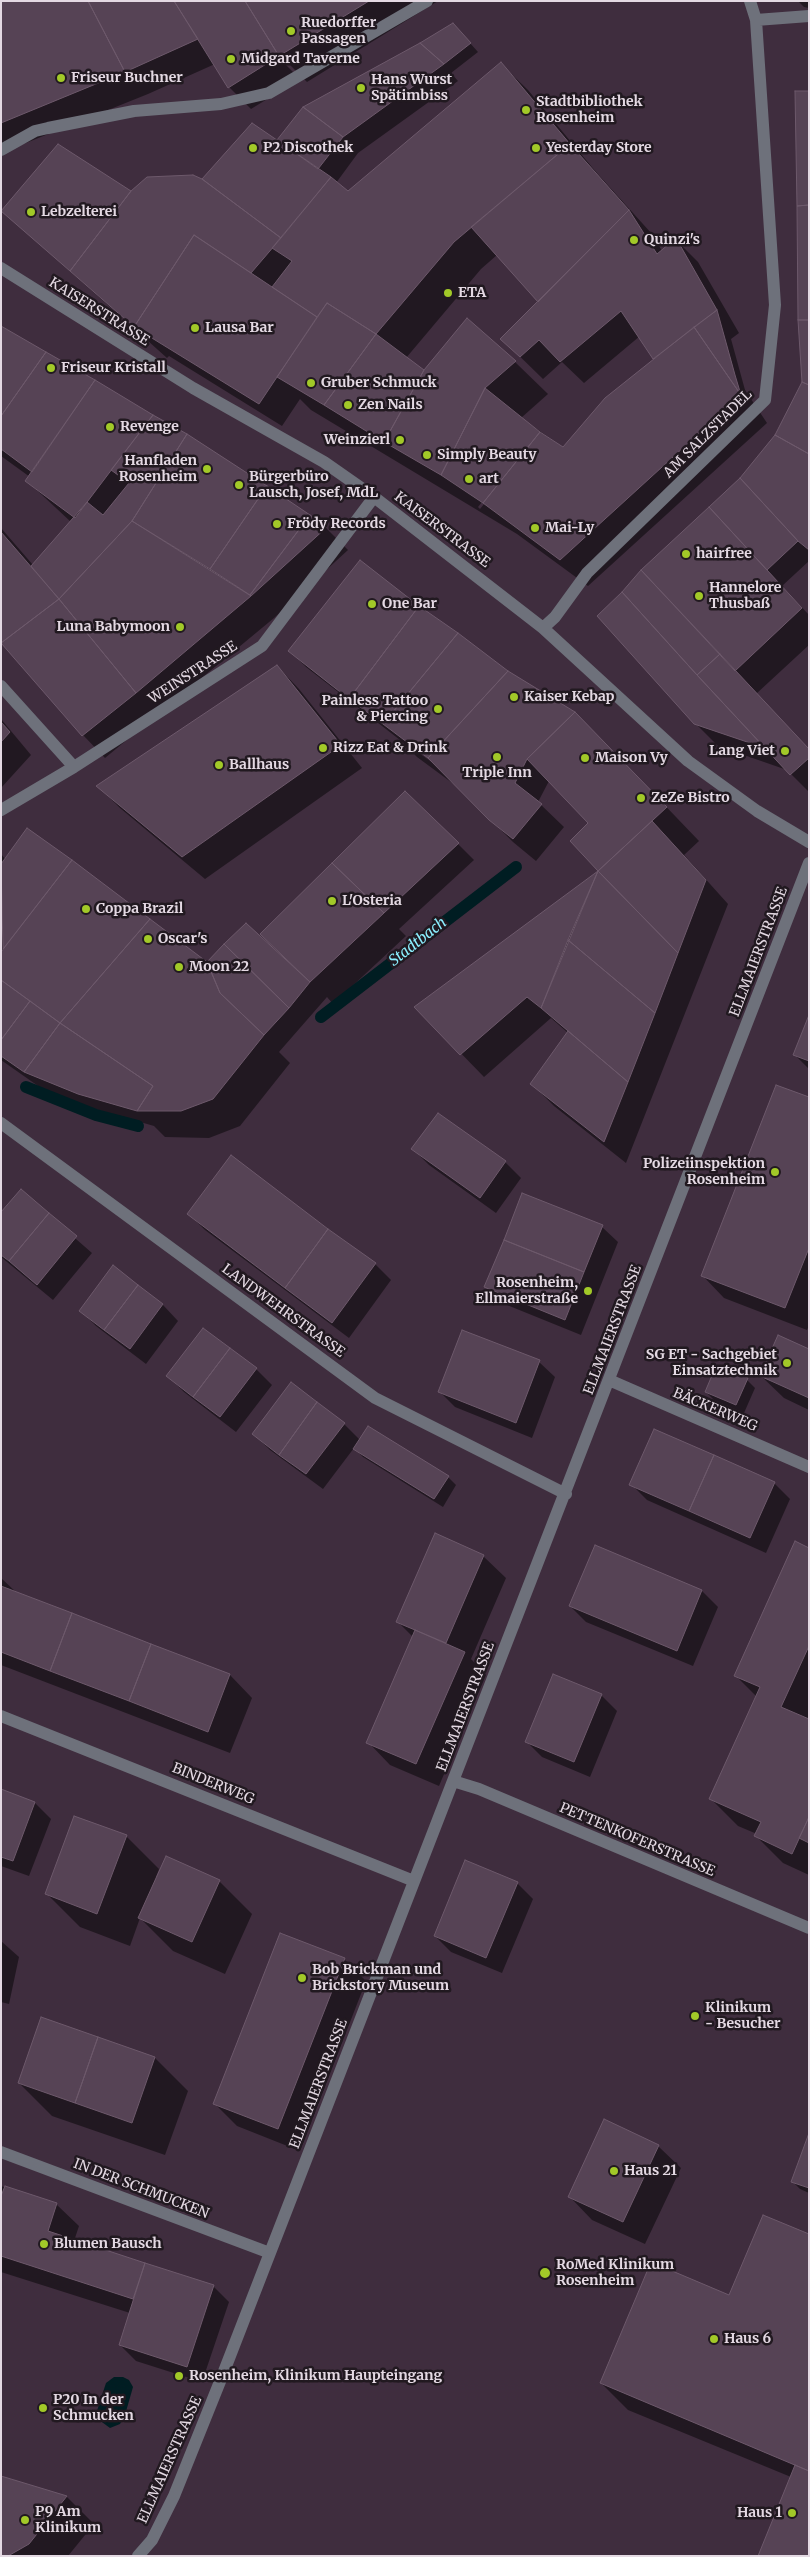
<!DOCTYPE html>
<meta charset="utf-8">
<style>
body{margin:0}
#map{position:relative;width:810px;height:2557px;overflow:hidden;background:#3f2d3e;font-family:Merriweather,serif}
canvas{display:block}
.frame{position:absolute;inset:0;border:2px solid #e4d9e3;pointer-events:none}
</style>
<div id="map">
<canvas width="810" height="2557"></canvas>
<div class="frame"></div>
</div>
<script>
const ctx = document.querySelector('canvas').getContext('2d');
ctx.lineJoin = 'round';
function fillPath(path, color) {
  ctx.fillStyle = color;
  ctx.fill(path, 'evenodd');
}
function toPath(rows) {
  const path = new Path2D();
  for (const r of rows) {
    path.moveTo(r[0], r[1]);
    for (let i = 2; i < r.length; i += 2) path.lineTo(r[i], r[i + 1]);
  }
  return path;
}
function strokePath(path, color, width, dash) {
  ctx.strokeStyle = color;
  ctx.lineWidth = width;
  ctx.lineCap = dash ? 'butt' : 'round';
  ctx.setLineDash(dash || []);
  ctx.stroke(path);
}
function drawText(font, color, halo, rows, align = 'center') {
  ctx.font = font + ' Merriweather,serif';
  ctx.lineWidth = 5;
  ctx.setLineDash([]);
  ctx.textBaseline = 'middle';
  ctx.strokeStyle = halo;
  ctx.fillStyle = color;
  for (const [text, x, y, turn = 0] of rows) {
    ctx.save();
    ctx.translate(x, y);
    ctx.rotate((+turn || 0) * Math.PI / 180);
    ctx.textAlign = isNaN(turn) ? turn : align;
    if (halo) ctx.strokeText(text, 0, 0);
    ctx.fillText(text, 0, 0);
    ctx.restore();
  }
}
fillPath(toPath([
 [114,2377,123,2377,129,2380,133,2387,125,2415,120,2424,110,2428,95,2417,106,2383]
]), '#001d22');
fillPath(toPath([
 [1,1,438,1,307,82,275,50,273,52,300,79,251,109,229,87,215,64,148,94,1,153],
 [798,1,809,1,809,8,804,7],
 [461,33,478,52,451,73,458,81,358,153,336,183,348,192,500,63,528,90,596,172,652,234,662,251,676,240,698,262,739,333,731,339,745,390,767,423,588,586,517,534,311,410,300,399,282,426,169,356,167,358,2,210,203,180,277,142,303,108],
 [497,255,540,302,502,339,543,379,562,362,584,383,640,336,655,360,564,448,521,418,548,394,515,362,425,371,406,358,481,269],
 [537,434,539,436,480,509,478,507],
 [809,92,809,561,782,586,809,615,809,645,756,694,809,750,809,792,787,770,718,746,695,723,741,479,776,436,803,383],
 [1,327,267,487,326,528,348,550,274,618,105,758,83,735,1,641,1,528,33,565,71,522,27,481,30,477,1,456],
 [360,562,608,746,699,841,684,855,728,904,626,1163,554,1106,532,1084,568,1033,551,1018,484,1077,416,1007,600,872,572,841,590,823,549,781,538,802,564,827,536,861,513,842,459,788,417,757,400,740,306,667,290,651],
 [421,751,433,763,419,753],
 [277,666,299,689,362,768,205,879,120,808,98,786],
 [1,719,31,755,1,788],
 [458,844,474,860,399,929,406,936,333,1004,327,997,279,1052,290,1063,240,1126,209,1138,165,1137,154,1126,95,1109,41,1088,1,1060,1,854,6,860,71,861,207,963,295,970],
 [809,1018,809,1069,794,1054],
 [809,1099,809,1326,807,1330,724,1298,702,1275],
 [413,1149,505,1162,521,1178,496,1213,429,1165],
 [231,1157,375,1264,391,1280,349,1338,205,1230,189,1214],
 [21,1191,92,1253,53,1300,1,1257,1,1214],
 [602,1227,618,1242,581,1335,502,1303,486,1287],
 [113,1267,163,1305,178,1321,146,1364,96,1326,80,1310],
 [809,1350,809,1410,784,1398,761,1376],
 [539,1362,555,1377,532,1438,455,1407,439,1391],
 [256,1369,272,1385,236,1432,184,1392,168,1376],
 [747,1380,755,1388,744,1413,714,1400,706,1392],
 [344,1424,360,1440,448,1477,456,1485,443,1507,363,1457,354,1448,323,1489,270,1450,254,1434],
 [774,1483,790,1499,766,1553,647,1500,631,1484],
 [595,1547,702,1591,718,1607,693,1666,586,1622,570,1606],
 [809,1549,809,1875,783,1863,756,1836,757,1834,738,1826,711,1799,757,1697,736,1676],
 [483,1556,506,1578,471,1659,486,1675,439,1786,390,1765,368,1742,413,1637,398,1622],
 [1,1578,17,1593,230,1675,252,1698,230,1753,1,1665],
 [601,1695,617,1711,590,1777,542,1757,526,1741],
 [1,1790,35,1803,51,1819,29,1876,1,1866],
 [126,1836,159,1869,156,1877,219,1881,252,1914,225,1974,173,1951,140,1918,130,1946,80,1927,47,1894],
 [517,1883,533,1899,502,1973,451,1952,435,1936],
 [1,1941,19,1957,9,2004,1,2002],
 [344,1959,366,1981,300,2151,237,2126,214,2103],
 [42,2018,155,2058,188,2091,165,2155,52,2116,19,2083],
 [809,2136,809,2193,800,2189,792,2181],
 [658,2146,681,2168,645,2244,592,2220,570,2197],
 [1,2186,56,2204,79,2226,74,2241,213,2286,229,2302,202,2382,136,2361,120,2345,130,2313,1,2272],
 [809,2236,809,2556,791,2477,628,2410,601,2383,730,2296],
 [1,2477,67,2497,94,2524,68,2556,1,2556]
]), '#0007');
strokePath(toPath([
 [321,1017,516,867],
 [26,1087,96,1115,138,1126]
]), '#001d22', 12);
const building = toPath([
 [1,1,88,1,125,72,1,123,1,1],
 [88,1,174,1,198,39,125,72,88,1],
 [174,1,245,1,279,56,228,88,174,1],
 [245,1,369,1,279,56,245,1],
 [453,23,471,43,444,64,420,43,453,23],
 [420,43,444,64,343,137,303,107,420,43],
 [501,62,570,144,454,242,376,334,327,303,317,317,272,287,292,261,272,248,331,177,348,191,501,62],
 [795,91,809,91,809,205,797,206,795,91],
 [303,107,343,137,318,169,277,140,303,107],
 [252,123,331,177,281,238,202,179,252,123],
 [58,144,131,191,70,271,1,211,58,144],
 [570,144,629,210,538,302,471,227,570,144],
 [193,175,202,179,281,238,251,273,194,235,134,327,70,271,131,191,147,177,193,175],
 [809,205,809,320,798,320,797,206,809,205],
 [629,210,657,254,676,238,717,310,653,359,621,311,560,362,539,340,520,357,500,339,629,210],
 [194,235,317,317,259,404,134,327,194,235],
 [327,303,376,334,324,405,277,377,327,303],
 [717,310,735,375,741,395,694,327,717,310],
 [467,318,516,361,485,388,441,475,384,442,424,370,467,318],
 [798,320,809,320,809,385,802,382,798,320],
 [1,326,46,352,1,416,1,326],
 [694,327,741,395,560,560,483,503,540,432,563,447,605,398,694,327],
 [376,334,424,370,384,442,324,405,376,334],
 [46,352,95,380,32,472,1,449,1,416,46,352],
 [95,380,153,415,75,518,25,481,95,380],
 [802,382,809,385,809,454,775,435,802,382],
 [485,388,540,432,483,503,441,475,485,388],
 [153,415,187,434,132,521,59,599,31,566,87,502,103,515,129,483,111,470,153,415],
 [187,434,267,486,210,569,132,521,187,434],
 [775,435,809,454,809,550,798,541,740,478,775,435],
 [740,478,798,541,767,570,709,507,740,478],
 [267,486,310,515,250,595,210,569,267,486],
 [709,507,802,608,735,671,641,570,709,507],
 [310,515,327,527,251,596,250,595,310,515],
 [132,521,251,596,136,693,59,599,132,521],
 [1,532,59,599,1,643,1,532],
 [360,560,419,606,349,699,288,651,360,560],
 [641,570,720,654,697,675,622,592,641,570],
 [622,592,697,675,765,748,694,724,597,616,622,592],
 [59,599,136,693,82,736,1,643,59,599],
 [419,606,458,633,383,724,349,699,419,606],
 [458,633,508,671,428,758,383,724,458,633],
 [720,654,809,749,809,758,790,775,697,675,720,654],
 [277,665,341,745,182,857,96,786,277,665],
 [508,671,575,712,527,759,515,783,542,804,513,839,489,820,428,758,508,671],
 [575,712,667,807,598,871,570,841,588,823,527,759,575,712],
 [1,722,10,732,1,742,1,722],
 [405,791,459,843,384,913,332,863,405,791],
 [652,821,706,880,678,953,598,871,652,821],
 [27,828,72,860,3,949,1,864,27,828],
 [72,860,150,919,60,1023,1,980,1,952,72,860],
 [332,863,384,913,310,982,260,934,332,863],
 [598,871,678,953,655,1013,568,940,598,871],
 [598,871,541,1008,527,997,460,1055,414,1007,598,871],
 [150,919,207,962,220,993,264,1035,213,1099,181,1111,137,1111,153,1086,60,1023,150,919],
 [246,923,310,982,289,1008,224,944,246,923],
 [568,940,655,1013,628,1082,541,1008,568,940],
 [224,944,289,1008,264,1035,220,993,207,962,224,944],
 [1,980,30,1001,1,1040,1,980],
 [30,1001,60,1023,24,1072,1,1056,1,1040,30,1001],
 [809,1015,809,1061,793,1055,809,1015],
 [60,1023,153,1086,137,1111,78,1094,24,1072,60,1023],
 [568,1031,628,1082,604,1142,530,1084,568,1031],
 [776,1085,809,1097,809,1248,785,1308,701,1276,776,1085],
 [438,1113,506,1161,480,1198,411,1149,438,1113],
 [231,1155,328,1229,285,1288,187,1214,231,1155],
 [21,1189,49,1213,9,1261,1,1255,1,1212,21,1189],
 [522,1193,603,1225,584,1272,504,1240,522,1193],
 [49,1213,77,1236,37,1285,9,1261,49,1213],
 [328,1229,376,1263,332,1323,285,1288,328,1229],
 [504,1240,584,1272,565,1320,484,1287,504,1240],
 [113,1265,138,1285,104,1330,79,1311,113,1265],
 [138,1285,163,1304,130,1349,104,1330,138,1285],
 [203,1328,230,1348,193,1397,166,1376,203,1328],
 [462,1330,540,1360,516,1423,438,1392,462,1330],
 [778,1335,809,1349,809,1398,760,1376,778,1335],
 [230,1348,257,1368,220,1417,193,1397,230,1348],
 [716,1366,748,1378,736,1405,705,1392,716,1366],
 [291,1382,317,1402,279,1455,252,1434,291,1382],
 [317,1402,345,1423,306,1474,279,1455,317,1402],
 [368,1426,449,1476,434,1499,353,1449,368,1426],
 [654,1429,714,1455,689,1511,629,1485,654,1429],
 [714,1455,775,1482,750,1538,689,1511,714,1455],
 [435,1533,484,1555,446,1643,396,1622,435,1533],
 [795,1541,809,1548,809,1646,781,1707,809,1719,809,1817,792,1854,754,1836,761,1822,709,1799,760,1687,734,1676,795,1541],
 [595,1545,702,1590,677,1651,569,1606,595,1545],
 [1,1586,72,1613,50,1671,1,1652,1,1586],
 [72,1613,151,1644,129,1701,50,1671,72,1613],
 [415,1630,465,1652,416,1764,366,1743,415,1630],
 [151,1644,230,1674,208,1732,129,1701,151,1644],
 [553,1674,602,1694,574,1762,525,1742,553,1674],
 [1,1789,35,1802,13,1861,1,1857,1,1789],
 [74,1816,127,1835,97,1914,45,1894,74,1816],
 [809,1817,809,1843,799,1838,809,1817],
 [166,1856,220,1880,192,1942,138,1918,166,1856],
 [465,1860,518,1882,486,1958,434,1936,465,1860],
 [280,1933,345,1958,278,2129,213,2104,280,1933],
 [41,2017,98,2037,75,2103,18,2083,41,2017],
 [98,2037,155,2057,132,2123,75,2103,98,2037],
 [604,2119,659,2145,623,2222,568,2197,604,2119],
 [809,2133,809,2188,791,2182,809,2133],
 [5,2186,57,2203,48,2231,145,2263,133,2299,1,2256,1,2196,5,2186],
 [763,2215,809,2234,809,2471,600,2383,651,2262,729,2295,763,2215],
 [145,2263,214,2285,187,2367,119,2345,145,2263],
 [795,2465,809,2471,809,2556,758,2556,795,2465],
 [1,2476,67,2496,29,2544,8,2556,1,2556,1,2476]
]);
fillPath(building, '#564355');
strokePath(building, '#6d596b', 1);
strokePath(toPath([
 [756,20,809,16],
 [1,150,35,131,48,128,134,111,221,104,269,93,427,1],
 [1,268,193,388,324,462,374,497,543,628,688,761,757,811,809,842],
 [543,628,555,617,587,573,765,400,775,305,756,20,750,1],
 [1,686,74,767],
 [1,810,74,767,262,646,374,497],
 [1,1123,375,1398,566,1494],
 [609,1380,809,1467],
 [1,1716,414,1881],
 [453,1781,479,1789,809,1928],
 [1,2152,270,2253],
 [138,2556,152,2540,174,2496,223,2374,809,863]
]), '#6e717b', 12);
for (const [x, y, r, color] of [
 [291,31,5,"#a2c928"],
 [231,59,5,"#a2c928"],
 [61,78,5,"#a2c928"],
 [361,88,5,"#a2c928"],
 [526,110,5,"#a2c928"],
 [253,148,5,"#a2c928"],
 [536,148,5,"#a2c928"],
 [31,212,5,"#a2c928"],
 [634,240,5,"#a2c928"],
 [448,293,5,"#a2c928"],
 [195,328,5,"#a2c928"],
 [51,368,5,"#a2c928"],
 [311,383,5,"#a2c928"],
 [348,405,5,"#a2c928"],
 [110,427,5,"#a2c928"],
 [400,440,5,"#a2c928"],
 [427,455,5,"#a2c928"],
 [207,469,5,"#a2c928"],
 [469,479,5,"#a2c928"],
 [239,485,5,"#a2c928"],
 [277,524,5,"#a2c928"],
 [535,528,5,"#a2c928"],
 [686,554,5,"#a2c928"],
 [699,596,5,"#a2c928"],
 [372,604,5,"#a2c928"],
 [180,627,5,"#a2c928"],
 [514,697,5,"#a2c928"],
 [438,709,5,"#a2c928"],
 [323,748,5,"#a2c928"],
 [785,751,5,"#a2c928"],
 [497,757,5,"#a2c928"],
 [585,758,5,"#a2c928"],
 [219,765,5,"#a2c928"],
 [641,798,5,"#a2c928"],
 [332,901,5,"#a2c928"],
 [86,909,5,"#a2c928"],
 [148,939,5,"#a2c928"],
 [179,967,5,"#a2c928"],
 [775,1172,5,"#a2c928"],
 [588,1291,5,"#a2c928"],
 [787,1363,5,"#a2c928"],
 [302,1978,5,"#a2c928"],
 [695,2016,5,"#a2c928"],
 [614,2171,5,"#a2c928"],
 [44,2244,5,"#a2c928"],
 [545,2273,6,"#a2c928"],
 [714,2339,5,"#a2c928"],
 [179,2376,5,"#a2c928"],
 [43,2408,5,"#a2c928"],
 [792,2513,5,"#a2c928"],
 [25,2520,5,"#a2c928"]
]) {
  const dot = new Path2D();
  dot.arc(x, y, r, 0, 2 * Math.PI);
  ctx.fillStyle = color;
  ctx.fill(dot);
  strokePath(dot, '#211920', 2);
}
drawText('bold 14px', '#e4d9e3', '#211920', [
 ["Ruedorffer",301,23],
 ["Passagen",301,39],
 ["Midgard Taverne",241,59],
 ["Friseur Buchner",71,78],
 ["Hans Wurst",371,80],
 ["Spätimbiss",371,96],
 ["Stadtbibliothek",536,102],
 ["Rosenheim",536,118],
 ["P2 Discothek",263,148],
 ["Yesterday Store",546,148],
 ["Lebzelterei",41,212],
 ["Quinzi's",644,240],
 ["ETA",458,293],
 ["Lausa Bar",205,328],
 ["Friseur Kristall",61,368],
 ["Gruber Schmuck",321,383],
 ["Zen Nails",358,405],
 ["Revenge",120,427],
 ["Weinzierl",390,440,"right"],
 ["Simply Beauty",437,455],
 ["Hanfladen",197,461,"right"],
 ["Rosenheim",197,477,"right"],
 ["Bürgerbüro",249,477],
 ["Lausch, Josef, MdL",249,493],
 ["art",479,479],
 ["Frödy Records",287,524],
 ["Mai-Ly",545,528],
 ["hairfree",696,554],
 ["Hannelore",709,588],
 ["Thusbaß",709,604],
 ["One Bar",382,604],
 ["Luna Babymoon",170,627,"right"],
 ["Kaiser Kebap",524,697],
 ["Painless Tattoo",428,701,"right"],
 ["& Piercing",428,717,"right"],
 ["Rizz Eat & Drink",333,748],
 ["Lang Viet",775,751,"right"],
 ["Maison Vy",595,758],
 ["Ballhaus",229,765],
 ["Triple Inn",497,773,"center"],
 ["ZeZe Bistro",651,798],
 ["L'Osteria",342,901],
 ["Coppa Brazil",96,909],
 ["Oscar's",158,939],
 ["Moon 22",189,967],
 ["Polizeiinspektion",765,1164,"right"],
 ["Rosenheim",765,1180,"right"],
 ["Rosenheim,",578,1283,"right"],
 ["Ellmaierstraße",578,1299,"right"],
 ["SG ET - Sachgebiet",777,1355,"right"],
 ["Einsatztechnik",777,1371,"right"],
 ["Bob Brickman und",312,1970],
 ["Brickstory Museum",312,1986],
 ["Klinikum",705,2008],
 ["- Besucher",705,2024],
 ["Haus 21",624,2171],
 ["Blumen Bausch",54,2244],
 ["RoMed Klinikum",556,2265],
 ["Rosenheim",556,2281],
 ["Haus 6",724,2339],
 ["Rosenheim, Klinikum Haupteingang",189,2376],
 ["P20 In der",53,2400],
 ["Schmucken",53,2416],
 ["P9 Am",35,2512],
 ["Klinikum",35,2528],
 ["Haus 1",782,2513,"right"]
], 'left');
drawText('14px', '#e4d9e3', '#211920', [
 ["KAISERSTRASSE",99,312,32],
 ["AM SALZSTADEL",708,434,-45],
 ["KAISERSTRASSE",442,530,37],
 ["WEINSTRASSE",193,673,-33],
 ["ELLMAIERSTRASSE",759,952,-69],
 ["LANDWEHRSTRASSE",283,1311,36],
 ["ELLMAIERSTRASSE",613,1330,-69],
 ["BÄCKERWEG",715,1410,23],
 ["ELLMAIERSTRASSE",466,1707,-69],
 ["BINDERWEG",213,1784,22],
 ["PETTENKOFERSTRASSE",637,1840,23],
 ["ELLMAIERSTRASSE",319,2084,-69],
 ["IN DER SCHMUCKEN",141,2189,21],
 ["ELLMAIERSTRASSE",170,2460,-66]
]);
drawText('italic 15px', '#8beffe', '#211920', [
 ["Stadtbach",418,942,-38]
]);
</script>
